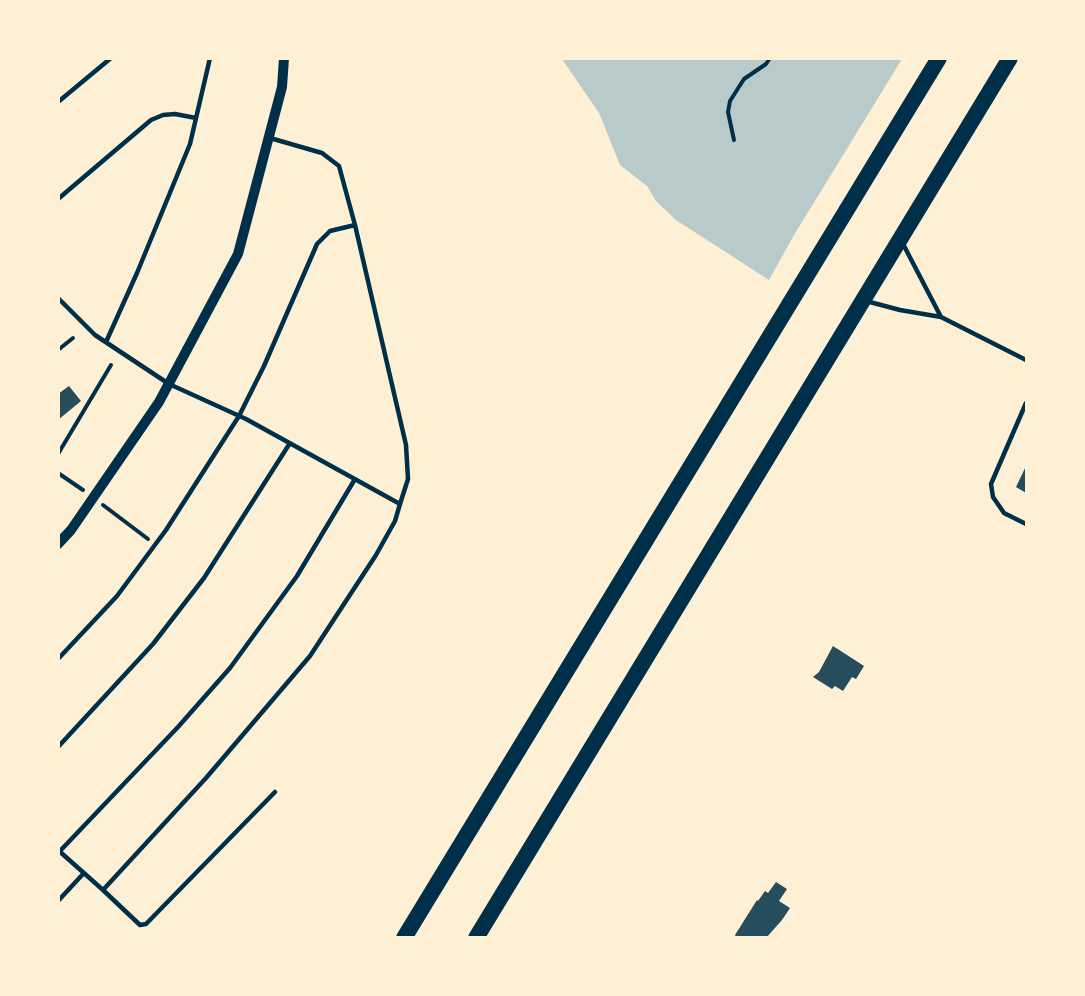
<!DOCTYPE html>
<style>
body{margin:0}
#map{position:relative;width:1085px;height:996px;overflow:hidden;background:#fdf0d5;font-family:"Times New Roman",serif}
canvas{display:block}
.frame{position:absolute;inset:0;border:60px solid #fdf0d5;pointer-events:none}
</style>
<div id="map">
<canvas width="1085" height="996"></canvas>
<div class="frame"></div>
</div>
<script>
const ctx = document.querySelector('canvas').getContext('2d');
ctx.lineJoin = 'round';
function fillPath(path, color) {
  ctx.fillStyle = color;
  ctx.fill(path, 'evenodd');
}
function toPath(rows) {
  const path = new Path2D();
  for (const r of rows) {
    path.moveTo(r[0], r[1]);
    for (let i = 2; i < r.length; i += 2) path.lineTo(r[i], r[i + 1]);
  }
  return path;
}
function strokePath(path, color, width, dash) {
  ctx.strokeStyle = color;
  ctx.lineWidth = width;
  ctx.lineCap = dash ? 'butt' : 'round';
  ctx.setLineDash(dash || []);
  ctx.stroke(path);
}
fillPath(toPath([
 [562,59,902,59,794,235,769,280,676,220,656,201,647,186,620,165,599,113]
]), '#b9caca');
fillPath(toPath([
 [69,386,81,401,58,420,58,394],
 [1026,466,1026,493,1016,487],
 [833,646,864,666,856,679,852,677,843,691,835,686,832,689,813,677,819,672],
 [776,882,787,889,779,901,790,908,782,920,766,938,737,938,735,935,757,900,758,901,765,891,768,893]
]), '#264d5e');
strokePath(toPath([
 [734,140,728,112,730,101,744,79,766,64,770,58],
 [58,350,73,338],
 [58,454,111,365],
 [58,473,83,490],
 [103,505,148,539]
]), '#003049', 4);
strokePath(toPath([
 [58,102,111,58],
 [58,199,151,120,163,115,175,114,196,118],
 [355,225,406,445,408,479,400,504],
 [902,242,941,317],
 [58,298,95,335,169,384,246,419,400,504,395,521,376,555,310,656,206,778,103,890,58,850],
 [866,301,900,310,941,317,1026,360],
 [106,342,137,273,190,144,210,58],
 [1026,403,991,484,993,497,1004,513,1026,524],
 [58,659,117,596,166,530,239,416,264,366,317,244,330,231,355,225,339,166,322,153,270,138],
 [58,747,153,644,204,578,290,443],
 [60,851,178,727,230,668,297,576,355,479],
 [103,890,140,925,146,924,275,792],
 [58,901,83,874]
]), '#003049', 4.5);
strokePath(toPath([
 [58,544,71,530,159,402,238,254,282,87,284,58]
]), '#003049', 10);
strokePath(toPath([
 [404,938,939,58],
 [476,938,1010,58]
]), '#003049', 16);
</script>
